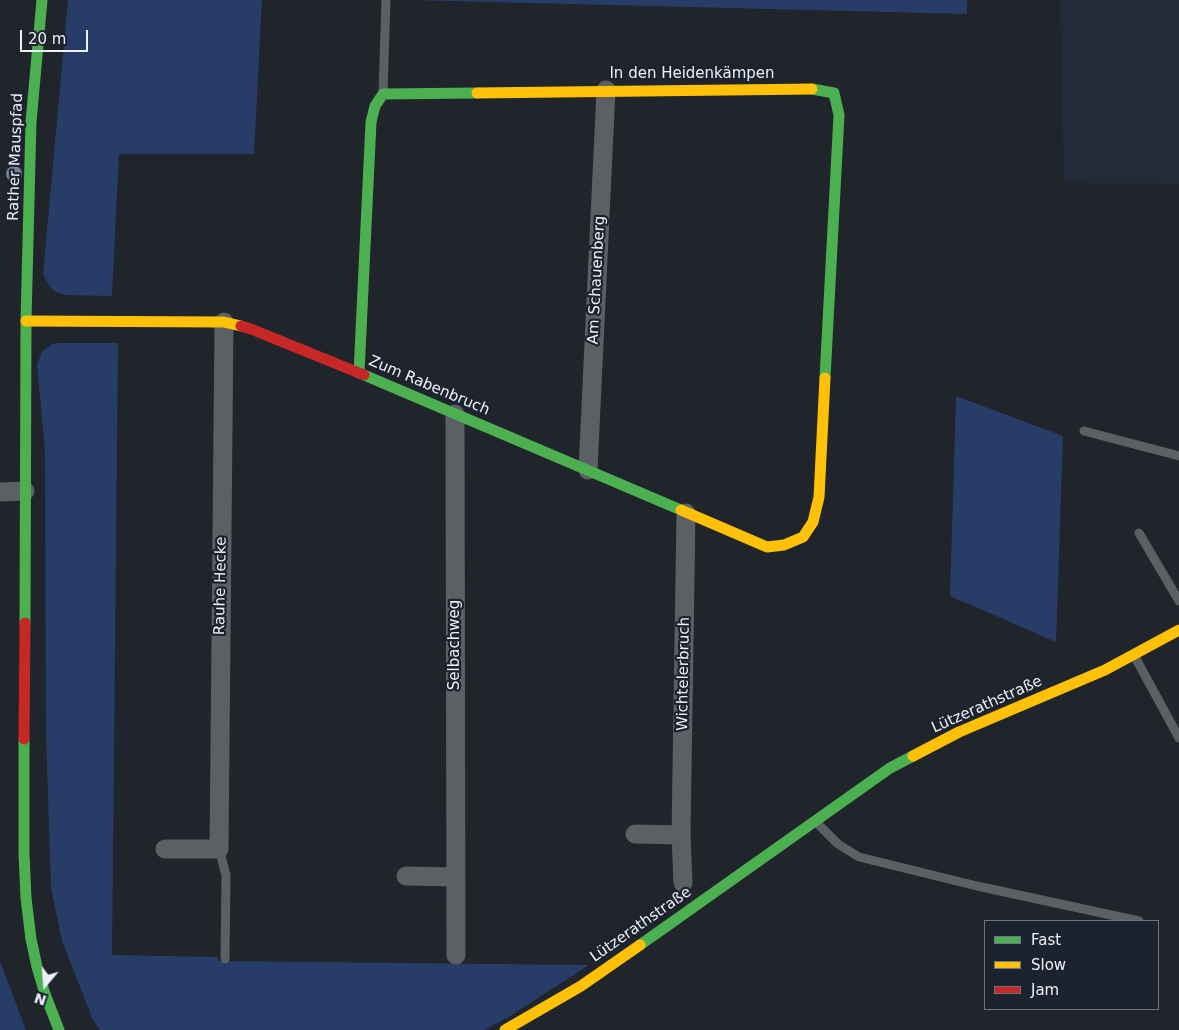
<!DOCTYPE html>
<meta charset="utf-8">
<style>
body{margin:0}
#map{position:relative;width:1179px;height:1030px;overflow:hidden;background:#20242b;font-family:"DejaVu Sans",sans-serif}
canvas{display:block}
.legend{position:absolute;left:984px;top:920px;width:175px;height:90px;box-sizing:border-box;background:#1c232f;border:1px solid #6f7580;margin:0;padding:6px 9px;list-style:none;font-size:15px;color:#ecf1f9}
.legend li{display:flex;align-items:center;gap:10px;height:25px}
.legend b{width:25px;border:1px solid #6f7580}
.north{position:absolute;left:20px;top:960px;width:50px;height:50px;-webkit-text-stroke:4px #1c232f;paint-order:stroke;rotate:198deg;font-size:14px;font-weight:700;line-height:20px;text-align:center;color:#ecf1f9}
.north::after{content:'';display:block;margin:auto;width:18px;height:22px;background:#ecf1f9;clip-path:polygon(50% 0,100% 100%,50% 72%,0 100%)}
.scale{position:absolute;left:20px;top:30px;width:68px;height:22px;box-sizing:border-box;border:2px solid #ecf1f9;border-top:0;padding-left:6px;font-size:15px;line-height:18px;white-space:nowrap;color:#ecf1f9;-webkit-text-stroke:4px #1c232f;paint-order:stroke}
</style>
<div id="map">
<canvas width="1179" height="1030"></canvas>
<ul class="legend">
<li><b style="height:6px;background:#4caf50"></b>Fast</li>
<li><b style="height:6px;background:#ffc107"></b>Slow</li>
<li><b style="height:6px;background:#c62828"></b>Jam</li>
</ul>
<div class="north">N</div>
<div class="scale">20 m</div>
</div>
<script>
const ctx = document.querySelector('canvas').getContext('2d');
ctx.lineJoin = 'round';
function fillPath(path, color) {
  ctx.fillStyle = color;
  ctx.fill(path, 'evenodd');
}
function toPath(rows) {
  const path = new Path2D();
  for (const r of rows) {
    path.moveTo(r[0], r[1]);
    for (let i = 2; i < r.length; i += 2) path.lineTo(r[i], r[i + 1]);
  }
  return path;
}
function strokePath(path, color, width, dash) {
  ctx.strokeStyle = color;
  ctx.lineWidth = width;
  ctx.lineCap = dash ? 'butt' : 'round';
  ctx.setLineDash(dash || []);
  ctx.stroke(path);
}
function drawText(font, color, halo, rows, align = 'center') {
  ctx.font = font + ' "DejaVu Sans",sans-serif';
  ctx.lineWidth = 4.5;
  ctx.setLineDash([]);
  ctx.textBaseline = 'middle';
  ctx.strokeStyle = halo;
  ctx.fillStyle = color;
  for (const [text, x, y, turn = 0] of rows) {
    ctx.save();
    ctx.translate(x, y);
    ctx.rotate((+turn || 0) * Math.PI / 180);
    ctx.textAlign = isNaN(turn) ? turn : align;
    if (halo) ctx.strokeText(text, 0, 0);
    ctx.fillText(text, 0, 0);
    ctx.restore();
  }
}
fillPath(toPath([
 [1060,0,1179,0,1179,184,1064,183]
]), '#232b3b');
fillPath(toPath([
 [68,0,262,0,254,154,119,154,112,296,65,295,56,292,50,287,43,274],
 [413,0,967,0,967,14],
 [59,343,118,343,112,955,218,957,218,961,589,965,507,1018,484,1030,100,1030,93,1020,62,941,51,888,46,732,45,451,37,364,42,352,52,344],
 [956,396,1063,436,1056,642,950,596],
 [0,961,26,1030,0,1030]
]), '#273d68');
strokePath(toPath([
 [383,92,386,0],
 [1084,431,1179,456],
 [1139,533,1179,601],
 [1135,657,1179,738],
 [817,823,838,844,859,857,977,886,1139,921],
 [219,849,226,875,225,959]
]), '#5c5f64', 9);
strokePath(toPath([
 [455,414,456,955],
 [588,470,606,90],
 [0,492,25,491],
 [635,834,681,835],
 [165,849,219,849,224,322],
 [406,876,455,877],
 [683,883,681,835,686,513]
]), '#5c5f64', 19);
strokePath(toPath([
 [812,89,834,93,839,115,825,378],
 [359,373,371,122,375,106,383,94,477,93],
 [364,375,681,510],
 [25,623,26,321,31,122,42,0],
 [24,739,24,854,26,898,31,939,37,967,45,994,59,1030],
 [640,945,890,768,913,756]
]), '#4caf50', 11);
strokePath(toPath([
 [477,93,812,89],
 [26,321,224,322,241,326],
 [681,510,767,547,784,545,803,537,813,522,819,497,825,378],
 [913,756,959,732,1105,670,1179,630],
 [505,1030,581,986,640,945]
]), '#ffc107', 11);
strokePath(toPath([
 [241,326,251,329,364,375],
 [24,739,25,623]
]), '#c62828', 11);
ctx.fillStyle = '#74829b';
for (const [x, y] of [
 [14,174]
]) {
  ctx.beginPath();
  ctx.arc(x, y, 8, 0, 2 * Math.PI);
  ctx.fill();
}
drawText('15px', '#ecf1f9', '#1c232f', [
 ["In den Heidenkämpen",692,74],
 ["Rather Mauspfad",16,157,-88],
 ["Am Schauenberg",597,280,-87],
 ["Zum Rabenbruch",429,386,23],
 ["Rauhe Hecke",221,586,-89],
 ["Selbachweg",455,645,-90],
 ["Wichtelerbruch",684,674,-89],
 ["Lützerathstraße",987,705,-24],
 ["Lützerathstraße",641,925,-35]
]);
</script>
